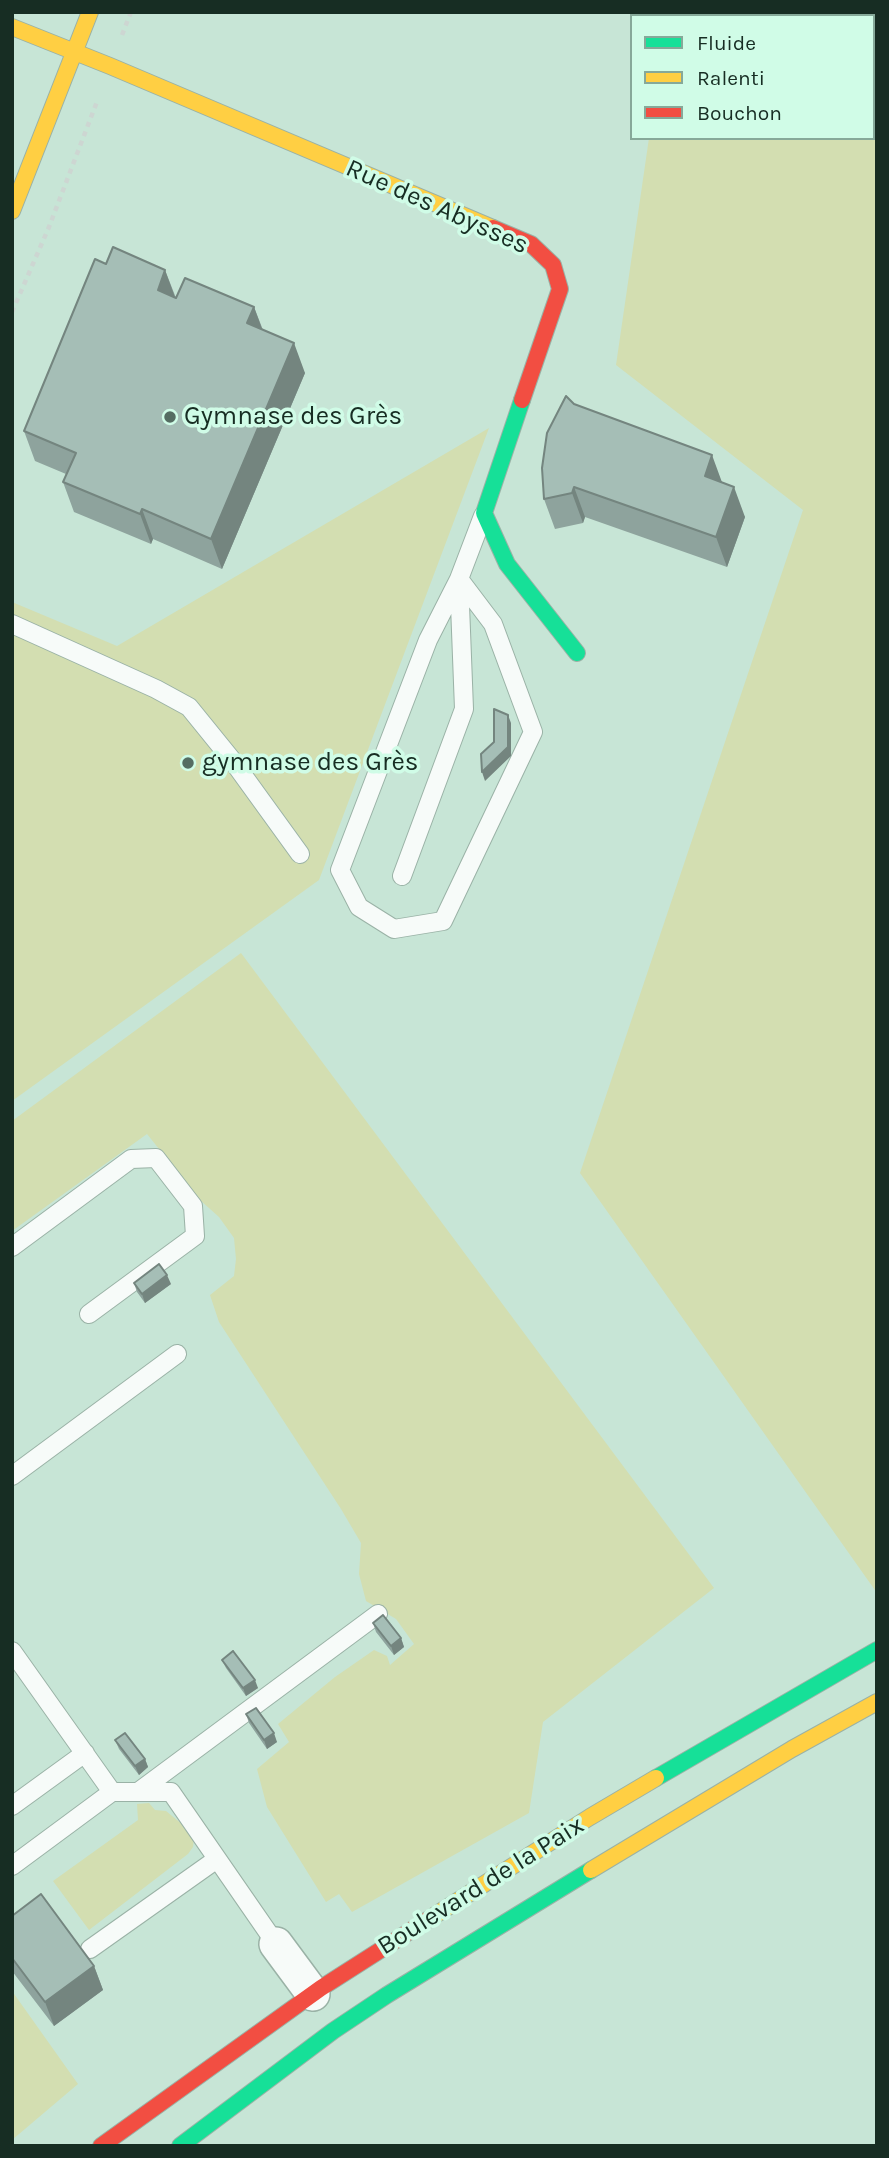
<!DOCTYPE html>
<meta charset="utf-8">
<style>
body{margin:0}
#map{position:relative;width:889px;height:2158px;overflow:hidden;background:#c7e5d6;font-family:Karla,sans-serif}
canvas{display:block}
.frame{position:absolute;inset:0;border:14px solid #172d23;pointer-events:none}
.legend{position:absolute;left:630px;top:14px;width:245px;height:126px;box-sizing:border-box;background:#d0fce7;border:2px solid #86a999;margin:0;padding:9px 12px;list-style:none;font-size:21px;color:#172d23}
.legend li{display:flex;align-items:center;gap:14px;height:35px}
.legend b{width:35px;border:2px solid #86a999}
</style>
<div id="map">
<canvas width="889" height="2158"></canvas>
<div class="frame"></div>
<ul class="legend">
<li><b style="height:9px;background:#16e098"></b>Fluide</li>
<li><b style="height:9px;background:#ffcf43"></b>Ralenti</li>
<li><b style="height:9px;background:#f24e42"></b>Bouchon</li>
</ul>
</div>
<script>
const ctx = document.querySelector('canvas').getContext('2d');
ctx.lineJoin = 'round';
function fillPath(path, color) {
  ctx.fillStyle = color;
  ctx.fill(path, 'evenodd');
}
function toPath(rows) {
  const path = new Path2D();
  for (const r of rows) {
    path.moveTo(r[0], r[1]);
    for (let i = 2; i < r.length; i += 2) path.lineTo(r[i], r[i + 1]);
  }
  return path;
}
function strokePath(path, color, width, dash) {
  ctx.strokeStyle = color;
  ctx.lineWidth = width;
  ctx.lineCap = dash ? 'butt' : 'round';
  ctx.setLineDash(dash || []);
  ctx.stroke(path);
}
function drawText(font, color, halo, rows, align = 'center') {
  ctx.font = font + ' Karla,sans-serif';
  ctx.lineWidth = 7;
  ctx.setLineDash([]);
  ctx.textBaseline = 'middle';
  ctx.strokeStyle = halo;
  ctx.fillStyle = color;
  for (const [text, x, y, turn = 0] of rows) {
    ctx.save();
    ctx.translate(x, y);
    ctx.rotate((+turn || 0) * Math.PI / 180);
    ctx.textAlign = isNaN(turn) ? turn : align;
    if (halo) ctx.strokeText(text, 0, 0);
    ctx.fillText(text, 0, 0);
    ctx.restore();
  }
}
fillPath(toPath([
 [668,12,877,12,877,1593,580,1173,803,510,616,365,649,138,873,138,873,16,667,16],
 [489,428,319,880,12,1101,12,602,117,646],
 [241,953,714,1588,543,1722,529,1813,352,1912,339,1894,326,1902,267,1807,257,1769,289,1742,278,1724,335,1677,374,1650,387,1656,390,1665,414,1644,396,1619,366,1601,359,1574,361,1543,341,1509,219,1322,210,1295,234,1276,236,1259,234,1238,219,1217,200,1200,147,1134,12,1231,12,1121],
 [149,1803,155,1810,166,1811,188,1829,194,1839,193,1847,188,1854,89,1930,53,1881,138,1820,137,1804],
 [12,1991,78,2084,12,2140]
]), '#d3deb1');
const lane = toPath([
 [459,579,493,624,533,732,443,921,394,929,359,907,340,870,428,640,459,579],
 [12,624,156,689,189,707,232,760,300,854],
 [402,876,464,709,459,579,483,516],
 [12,1247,131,1159,156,1158,193,1206,195,1236,89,1314],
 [12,1476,177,1354],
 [12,1651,112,1792,171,1792,276,1944],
 [138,1792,378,1614],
 [12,1806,85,1753],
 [12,1866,112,1792],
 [90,1949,217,1859]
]);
const street = toPath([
 [276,1944,313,1994]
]);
const fast = toPath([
 [522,400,484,513,507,564,577,653],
 [656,1778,877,1650],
 [180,2146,333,2031,387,1995,591,1870]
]);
const slow = toPath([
 [12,27,110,66,493,228],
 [12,211,90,12],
 [591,1870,792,1749,877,1702],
 [429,1919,590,1817,656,1778]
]);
const jam = toPath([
 [493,228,531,244,553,265,560,289,522,400],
 [101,2146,321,1988,429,1919]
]);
strokePath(lane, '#9ab2a6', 20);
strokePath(street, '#9ab2a6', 36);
strokePath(fast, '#9ab2a6', 18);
strokePath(slow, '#9ab2a6', 18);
strokePath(jam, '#9ab2a6', 18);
strokePath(toPath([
 [122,35,131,12],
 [12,312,49,227,98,99]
]), '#cdd6d2', 4.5, [5, 5]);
strokePath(lane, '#f7fbf9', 18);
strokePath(street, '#f7fbf9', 33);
strokePath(fast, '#16e098', 16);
strokePath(slow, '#ffcf43', 16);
strokePath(jam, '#f24e42', 16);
fillPath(toPath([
 [106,264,165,270,176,298,254,307,263,330,305,373,222,569,153,539,151,544,74,512,63,482,66,474,35,461,24,431],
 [574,404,722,482,745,517,727,567,585,517,583,523,555,529,544,499],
 [134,1283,171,1284,145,1303,137,1292],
 [373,1623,401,1638,404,1647,394,1655,376,1632],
 [222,1660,258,1688,246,1696,226,1668],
 [246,1714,277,1742,267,1749,249,1723],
 [115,1740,145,1759,148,1767,139,1775,119,1749],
 [12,1916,94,1966,103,1990,54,2026,12,1971]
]), '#8ea39d');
fillPath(toPath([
 [165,270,176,300,158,290],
 [254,307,265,337,247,323],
 [294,343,305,373,222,569,211,539],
 [712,455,723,485,705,476],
 [574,487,585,517,583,523,572,493],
 [734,487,745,517,727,567,716,537],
 [142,509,153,539,151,544,140,514],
 [508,715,511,723,511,756,485,781,482,772],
 [167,1275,171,1284,145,1303,142,1294],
 [401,1638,404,1647,394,1655,391,1646],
 [255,1680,258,1688,246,1696,243,1688],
 [274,1733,277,1742,267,1749,264,1740],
 [145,1759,148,1767,139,1775,135,1766],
 [94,1966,103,1990,54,2026,45,2002]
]), '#74857f');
const building = toPath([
 [113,247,165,270,158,290,176,298,185,278,254,307,247,323,294,343,211,539,142,509,140,514,63,482,76,453,24,431,95,259,106,264,113,247],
 [566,396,574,404,712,455,705,476,734,487,716,537,574,487,572,493,544,499,542,468,547,433,566,396],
 [494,709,508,715,508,747,482,772,481,754,494,742,494,709],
 [159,1264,167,1275,142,1294,134,1283,159,1264],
 [383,1615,401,1638,391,1646,373,1623,383,1615],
 [233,1651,255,1680,243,1688,222,1660,233,1651],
 [256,1708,274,1733,264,1740,246,1714,256,1708],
 [125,1733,145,1759,135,1766,115,1740,125,1733],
 [41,1894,94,1966,45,2002,12,1958,12,1916,41,1894]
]);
fillPath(building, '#a5beb6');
strokePath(building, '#74857f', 2);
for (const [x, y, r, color] of [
 [170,417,7,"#556d62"],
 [188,763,7,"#556d62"]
]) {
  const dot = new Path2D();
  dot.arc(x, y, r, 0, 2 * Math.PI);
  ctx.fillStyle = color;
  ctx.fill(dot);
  strokePath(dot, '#d0fce7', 2.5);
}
drawText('26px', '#172d23', '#d0fce7', [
 ["Rue des Abysses",437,207,24],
 ["Boulevard de la Paix",481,1886,-32]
]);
drawText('26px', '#172d23', '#d0fce7', [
 ["Gymnase des Grès",184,417],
 ["gymnase des Grès",202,763]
], 'left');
</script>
